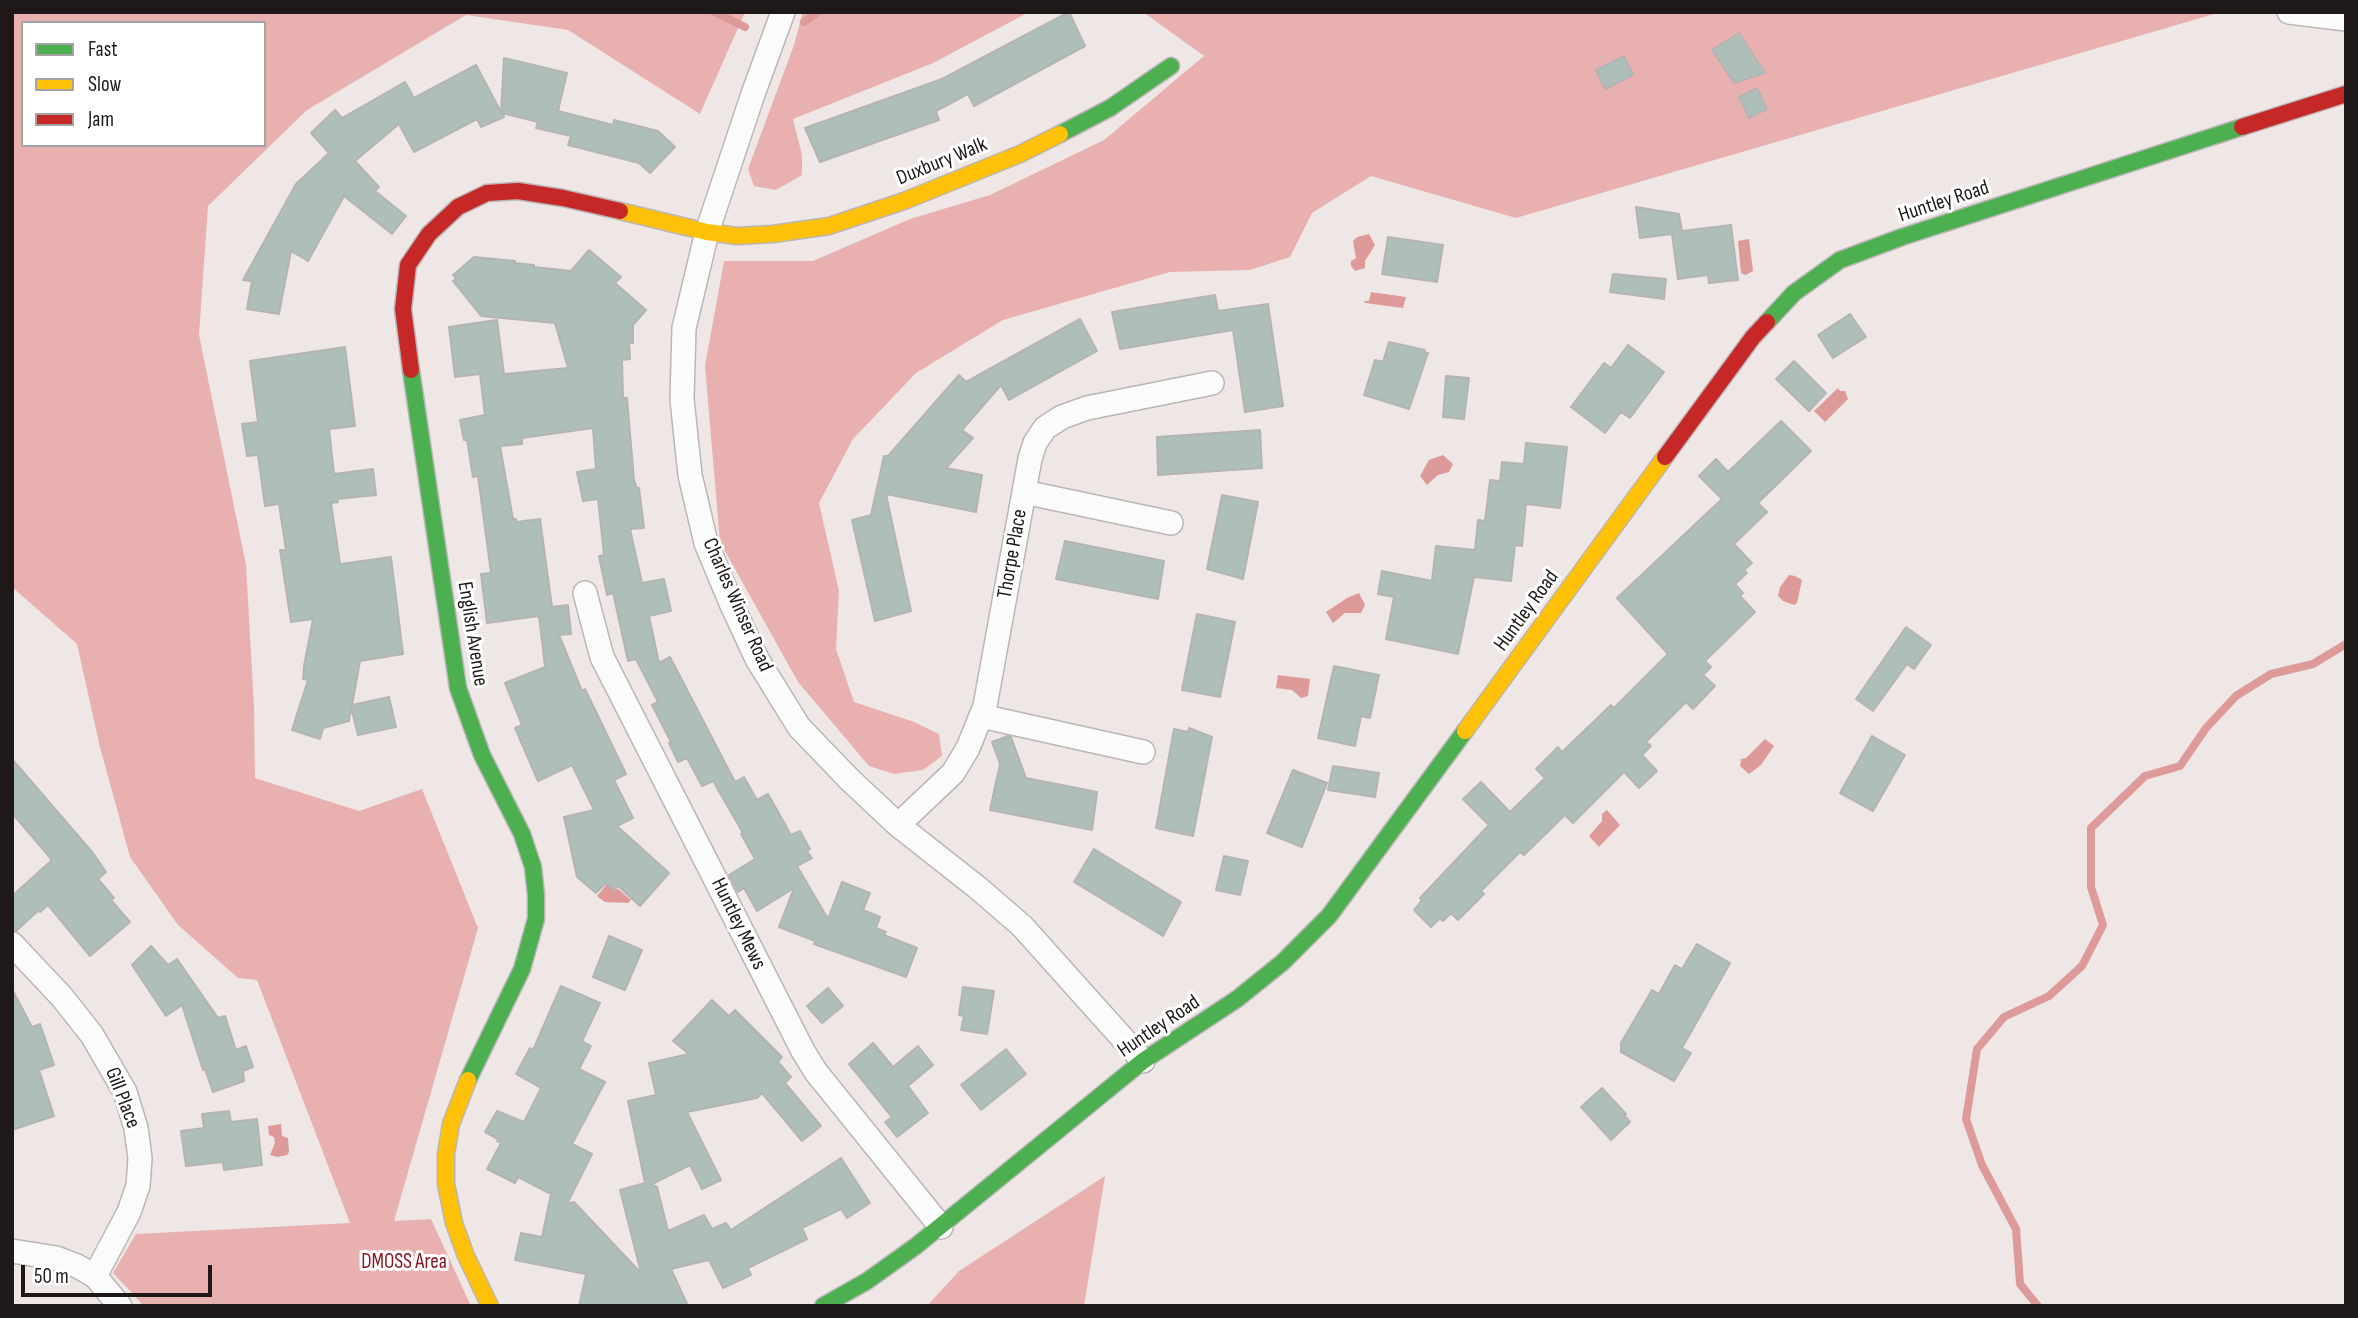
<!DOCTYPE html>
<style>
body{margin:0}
#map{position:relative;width:2358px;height:1318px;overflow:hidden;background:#eee7e6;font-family:"Sofia Sans Condensed",sans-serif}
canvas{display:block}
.frame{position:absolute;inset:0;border:14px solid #1e1918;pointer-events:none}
.legend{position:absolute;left:21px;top:21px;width:245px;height:126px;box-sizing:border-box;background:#fff;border:2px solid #a5a3a3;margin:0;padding:9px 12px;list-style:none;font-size:21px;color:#1e1918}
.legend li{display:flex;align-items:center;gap:14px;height:35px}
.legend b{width:35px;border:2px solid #a5a3a3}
.scale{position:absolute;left:21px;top:1265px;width:191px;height:32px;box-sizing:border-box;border:4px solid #1e1918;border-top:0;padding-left:9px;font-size:21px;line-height:24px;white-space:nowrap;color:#1e1918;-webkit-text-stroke:5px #fff;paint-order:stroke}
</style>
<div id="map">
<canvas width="2358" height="1318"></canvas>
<div class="frame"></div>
<ul class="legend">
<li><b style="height:9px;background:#4caf50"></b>Fast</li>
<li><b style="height:9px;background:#ffc107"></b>Slow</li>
<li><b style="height:9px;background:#c62828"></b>Jam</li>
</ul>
<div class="scale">50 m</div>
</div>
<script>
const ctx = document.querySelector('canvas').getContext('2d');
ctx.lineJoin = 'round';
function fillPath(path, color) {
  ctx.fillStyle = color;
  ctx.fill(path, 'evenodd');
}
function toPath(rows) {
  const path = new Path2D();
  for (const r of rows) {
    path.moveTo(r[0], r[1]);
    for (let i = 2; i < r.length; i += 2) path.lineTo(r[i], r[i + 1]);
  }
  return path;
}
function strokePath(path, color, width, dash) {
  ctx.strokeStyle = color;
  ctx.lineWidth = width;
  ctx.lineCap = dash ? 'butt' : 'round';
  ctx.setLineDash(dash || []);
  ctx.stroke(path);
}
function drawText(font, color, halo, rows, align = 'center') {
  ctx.font = font + ' "Sofia Sans Condensed",sans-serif';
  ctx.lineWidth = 6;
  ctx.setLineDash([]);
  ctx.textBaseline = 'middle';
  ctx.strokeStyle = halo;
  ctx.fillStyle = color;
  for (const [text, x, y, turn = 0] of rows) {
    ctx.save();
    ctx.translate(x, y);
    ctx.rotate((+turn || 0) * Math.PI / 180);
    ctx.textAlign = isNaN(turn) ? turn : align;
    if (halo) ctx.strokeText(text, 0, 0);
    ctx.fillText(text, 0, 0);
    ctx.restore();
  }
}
fillPath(toPath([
 [12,12,745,12,700,114,568,30,466,15,307,110,208,206,199,335,246,565,254,707,255,778,359,811,422,789,478,928,394,1221,431,1219,471,1306,144,1306,113,1273,136,1234,350,1223,257,980,238,978,178,925,130,857,100,747,77,644,12,587],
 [23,23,264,23,264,145,23,145],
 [803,12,1029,12,933,63,793,119,802,155,802,175,776,190,754,186,748,169,794,45],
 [1143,12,2221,12,1516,218,1371,176,1312,213,1290,257,1250,270,1170,272,1003,320,916,373,853,439,819,503,839,591,836,649,854,702,914,722,939,734,942,756,923,770,894,774,869,766,798,682,720,542,705,366,724,261,813,261,910,219,990,195,1104,140,1204,56],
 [1105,1176,1084,1306,927,1306,959,1271]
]), '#e8b1af');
fillPath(toPath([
 [1369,234,1375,245,1365,261,1365,268,1355,271,1351,266,1351,261,1356,258,1353,241,1357,237],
 [1749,239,1753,271,1746,275,1741,273,1738,241],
 [1371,292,1406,297,1403,308,1365,303,1364,301,1369,301],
 [1838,388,1840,391,1845,391,1848,399,1825,422,1814,411],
 [1443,455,1453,464,1449,472,1438,475,1427,485,1420,476,1429,460],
 [1789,575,1795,576,1802,580,1797,603,1794,605,1783,601,1778,596,1780,587],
 [1359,593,1365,605,1361,613,1345,613,1333,623,1326,612,1347,598],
 [1278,675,1310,679,1308,696,1301,698,1292,690,1276,688],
 [1765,739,1774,746,1761,765,1749,774,1740,766,1741,759,1746,758],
 [1607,810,1620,825,1599,847,1589,836,1602,821,1602,814],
 [607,884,614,890,618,889,631,900,628,903,605,902,597,896],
 [281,1124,282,1136,288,1138,289,1152,287,1155,277,1157,270,1155,275,1143,274,1137,269,1135,268,1126]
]), '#dd9a98');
strokePath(toPath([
 [714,12,745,27],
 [804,22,818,12],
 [2038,1306,2020,1284,2016,1229,1982,1165,1966,1119,1977,1049,2004,1017,2049,996,2082,966,2103,925,2091,887,2091,828,2145,776,2180,766,2206,728,2236,696,2271,674,2313,664,2346,644]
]), '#dd9a98', 8);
const building = toPath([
 [1069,12,1085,46,974,106,968,94,936,111,939,120,820,162,805,128,942,79,1069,12],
 [1739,33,1765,73,1734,83,1712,50,1739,33],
 [1624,56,1633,75,1605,89,1596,70,1624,56],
 [504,58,567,73,558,111,613,125,614,120,658,131,675,147,650,173,639,163,568,145,571,136,536,128,538,122,502,113,504,117,481,127,477,119,414,152,399,124,355,161,379,187,375,191,406,216,392,234,344,196,308,261,291,251,279,314,247,309,252,281,243,280,296,184,329,153,311,133,335,110,342,118,405,82,414,98,476,65,501,112,504,58],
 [1757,88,1767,109,1749,118,1739,97,1757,88],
 [1636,207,1679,214,1682,231,1731,225,1738,280,1709,283,1708,275,1678,279,1672,234,1640,238,1636,207],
 [1388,237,1443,245,1437,282,1382,274,1388,237],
 [589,250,621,277,615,283,646,310,633,325,633,343,629,343,630,359,622,360,623,398,627,398,634,480,637,488,639,488,644,528,630,529,642,583,664,579,671,611,649,616,659,663,670,657,735,782,744,777,757,800,768,794,791,835,800,831,810,849,807,851,812,858,797,866,828,919,842,882,870,893,863,910,880,917,876,928,886,932,884,935,917,948,906,977,814,944,815,941,779,927,794,888,757,911,744,888,738,892,729,875,755,859,741,834,743,833,713,781,702,786,687,758,678,762,669,743,671,742,652,705,658,702,636,659,628,661,614,597,613,593,607,595,599,556,604,555,598,499,583,501,577,472,596,469,593,428,522,438,522,444,500,446,513,519,516,519,516,522,540,519,552,607,568,605,571,634,559,635,582,691,585,689,626,774,614,780,633,818,617,826,669,873,640,906,618,886,614,890,606,883,596,893,577,877,564,817,594,810,572,765,538,781,515,728,522,725,505,683,545,667,539,616,487,623,481,574,491,573,478,476,473,477,467,440,464,440,460,420,485,415,480,374,455,377,449,327,497,320,504,374,568,368,555,323,481,316,453,281,456,279,453,275,474,257,515,261,515,263,534,265,534,267,571,271,589,250],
 [1613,274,1666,279,1664,299,1610,292,1613,274],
 [1215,295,1218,311,1268,304,1283,406,1245,412,1233,330,1120,349,1112,312,1215,295],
 [1850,314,1866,337,1833,358,1818,335,1850,314],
 [1080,319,1097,351,1009,400,1001,385,962,430,973,438,946,468,982,475,976,512,886,494,911,611,875,621,852,520,871,515,884,456,888,456,959,375,966,382,1080,319],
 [1389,342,1425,350,1424,352,1428,353,1409,409,1364,395,1375,360,1383,362,1389,342],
 [1628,345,1664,372,1630,418,1621,412,1605,433,1571,407,1604,363,1611,368,1628,345],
 [345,347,355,426,329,429,334,474,373,469,376,495,337,499,338,502,331,503,340,564,391,557,403,654,360,661,352,705,389,697,396,727,358,735,351,707,349,721,323,728,320,739,292,730,308,680,303,679,304,666,313,619,291,622,280,550,286,550,279,504,265,506,258,455,247,456,242,424,258,422,250,361,345,347],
 [1794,361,1826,393,1809,411,1776,379,1794,361],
 [1446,376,1469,378,1464,419,1443,417,1446,376],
 [1781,421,1811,451,1758,503,1767,512,1734,544,1752,563,1744,570,1747,573,1735,584,1743,593,1740,596,1755,612,1705,661,1711,667,1703,675,1715,686,1693,709,1686,702,1646,742,1651,746,1642,755,1657,771,1639,788,1624,772,1573,823,1565,815,1524,855,1520,852,1481,891,1484,894,1458,920,1451,913,1443,921,1440,918,1431,927,1414,910,1422,900,1420,898,1489,825,1463,799,1481,782,1510,812,1545,778,1536,769,1558,747,1562,752,1611,705,1614,708,1668,654,1617,598,1722,499,1699,476,1716,459,1728,472,1781,421],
 [1260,430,1262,468,1158,475,1157,437,1260,430],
 [1526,443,1567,447,1560,508,1526,504,1522,546,1515,545,1511,581,1474,577,1458,654,1386,639,1394,597,1378,594,1382,571,1432,581,1436,546,1475,550,1478,520,1485,521,1490,480,1500,481,1502,462,1524,464,1526,443],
 [1222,495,1258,502,1243,579,1207,569,1222,495],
 [1065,541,1164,561,1158,599,1056,579,1065,541],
 [1197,614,1235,622,1220,697,1182,690,1197,614],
 [1906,627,1931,645,1914,669,1907,664,1873,711,1856,699,1906,627],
 [1334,666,1379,675,1370,718,1361,716,1355,746,1318,738,1334,666],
 [1189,728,1212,737,1193,836,1156,828,1174,729,1188,732,1189,728],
 [1008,736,1011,737,1026,778,1097,792,1092,830,990,810,1000,764,992,742,1008,736],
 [1872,736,1905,755,1873,811,1840,793,1872,736],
 [12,759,93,853,106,872,98,879,114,898,111,900,130,922,90,956,48,905,40,912,39,910,16,931,12,930,12,896,52,860,12,813,12,759],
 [1333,766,1379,773,1375,797,1328,790,1333,766],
 [1293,770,1327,783,1302,847,1267,833,1293,770],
 [1094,849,1181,902,1163,936,1074,882,1094,849],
 [1224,856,1248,861,1240,895,1216,890,1224,856],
 [609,936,642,950,625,990,593,977,609,936],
 [1697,944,1730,963,1682,1048,1691,1053,1674,1081,1621,1052,1621,1043,1652,990,1659,994,1675,965,1682,969,1697,944],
 [151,946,168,965,177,959,218,1018,225,1016,236,1050,246,1046,253,1067,243,1071,244,1081,213,1092,205,1069,203,1070,182,1005,166,1016,132,965,151,946],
 [561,986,600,1003,582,1041,591,1046,579,1069,605,1082,572,1144,592,1154,567,1204,574,1202,641,1273,620,1190,645,1183,628,1101,656,1095,649,1063,689,1054,673,1041,712,1000,729,1016,735,1010,782,1057,778,1062,791,1077,785,1083,821,1126,802,1141,762,1093,757,1098,687,1112,721,1180,702,1189,690,1165,652,1184,657,1187,668,1231,704,1215,712,1229,726,1223,731,1230,841,1158,870,1203,847,1218,841,1209,802,1228,807,1239,748,1268,751,1275,723,1288,709,1260,671,1269,688,1306,579,1306,586,1274,515,1260,521,1233,542,1237,551,1194,518,1177,515,1183,487,1169,501,1143,497,1141,498,1139,485,1132,497,1111,524,1122,541,1088,516,1074,530,1048,533,1050,561,986],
 [963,987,994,991,987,1034,961,1030,964,1016,959,1015,963,987],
 [828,988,843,1006,822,1023,807,1006,828,988],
 [12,989,32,1027,40,1024,54,1065,39,1070,54,1116,12,1130,12,989],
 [873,1043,893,1067,918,1046,933,1065,908,1086,928,1113,897,1137,885,1122,892,1117,849,1064,873,1043],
 [1006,1049,1026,1074,981,1110,961,1085,1006,1049],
 [1602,1088,1626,1114,1624,1115,1630,1122,1611,1140,1581,1107,1602,1088],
 [229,1111,231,1122,257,1119,262,1165,224,1170,223,1162,186,1166,181,1131,204,1128,202,1114,229,1111]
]);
fillPath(building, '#adbfb8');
strokePath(building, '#b5b4b3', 2);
const street = toPath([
 [783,12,753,94,707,232,684,328,682,399,690,475,706,543,731,603,757,659,799,727,849,779,898,825,978,888,1022,926,1143,1061],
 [2289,12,2346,19],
 [1024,492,1171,523],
 [585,593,602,657,803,1051,816,1072,941,1227],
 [981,716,1143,752],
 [898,825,953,773,968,748,985,706,1030,459,1035,443,1045,428,1062,417,1087,408,1212,383],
 [12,944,62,997,92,1035,125,1092,136,1128,140,1158,138,1186,129,1212,95,1276],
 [12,1251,56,1258,77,1266,95,1276,120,1306]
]);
const fast = toPath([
 [1060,134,1110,108,1171,66],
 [1767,322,1794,293,1840,260,1902,237,2242,127],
 [411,370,458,688,482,755,522,834,533,867,536,895,536,919,522,969,468,1080],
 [823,1306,867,1281,916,1246,1143,1061,1237,999,1283,962,1329,916,1465,731]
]);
const slow = toPath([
 [620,211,707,232,737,236,773,234,829,226,904,201,1020,154,1060,134],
 [1465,731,1665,457],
 [468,1080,451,1124,446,1154,446,1184,454,1223,466,1256,490,1306]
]);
const jam = toPath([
 [2242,127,2346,94],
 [411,370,403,309,408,265,429,234,458,207,487,193,518,191,563,198,620,211],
 [1665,457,1753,337,1767,322]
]);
strokePath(street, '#bbb6b6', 26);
strokePath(fast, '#bbb6b6', 19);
strokePath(slow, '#bbb6b6', 19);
strokePath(jam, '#bbb6b6', 19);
strokePath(street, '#fcfbfb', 23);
strokePath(fast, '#4caf50', 16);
strokePath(slow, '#ffc107', 16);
strokePath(jam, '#c62828', 16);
drawText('21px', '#1e1918', '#fff', [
 ["Duxbury Walk",942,162,-22],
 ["Huntley Road",1944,202,-18],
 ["Thorpe Place",1013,554,-80],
 ["Charles Winser Road",737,605,66],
 ["Huntley Road",1527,611,-54],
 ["English Avenue",472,634,81],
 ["Huntley Mews",738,924,64],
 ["Huntley Road",1159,1027,-34],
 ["Gill Place",122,1098,69]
]);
drawText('21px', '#871722', '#fff', [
 ["DMOSS Area",404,1263]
]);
</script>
